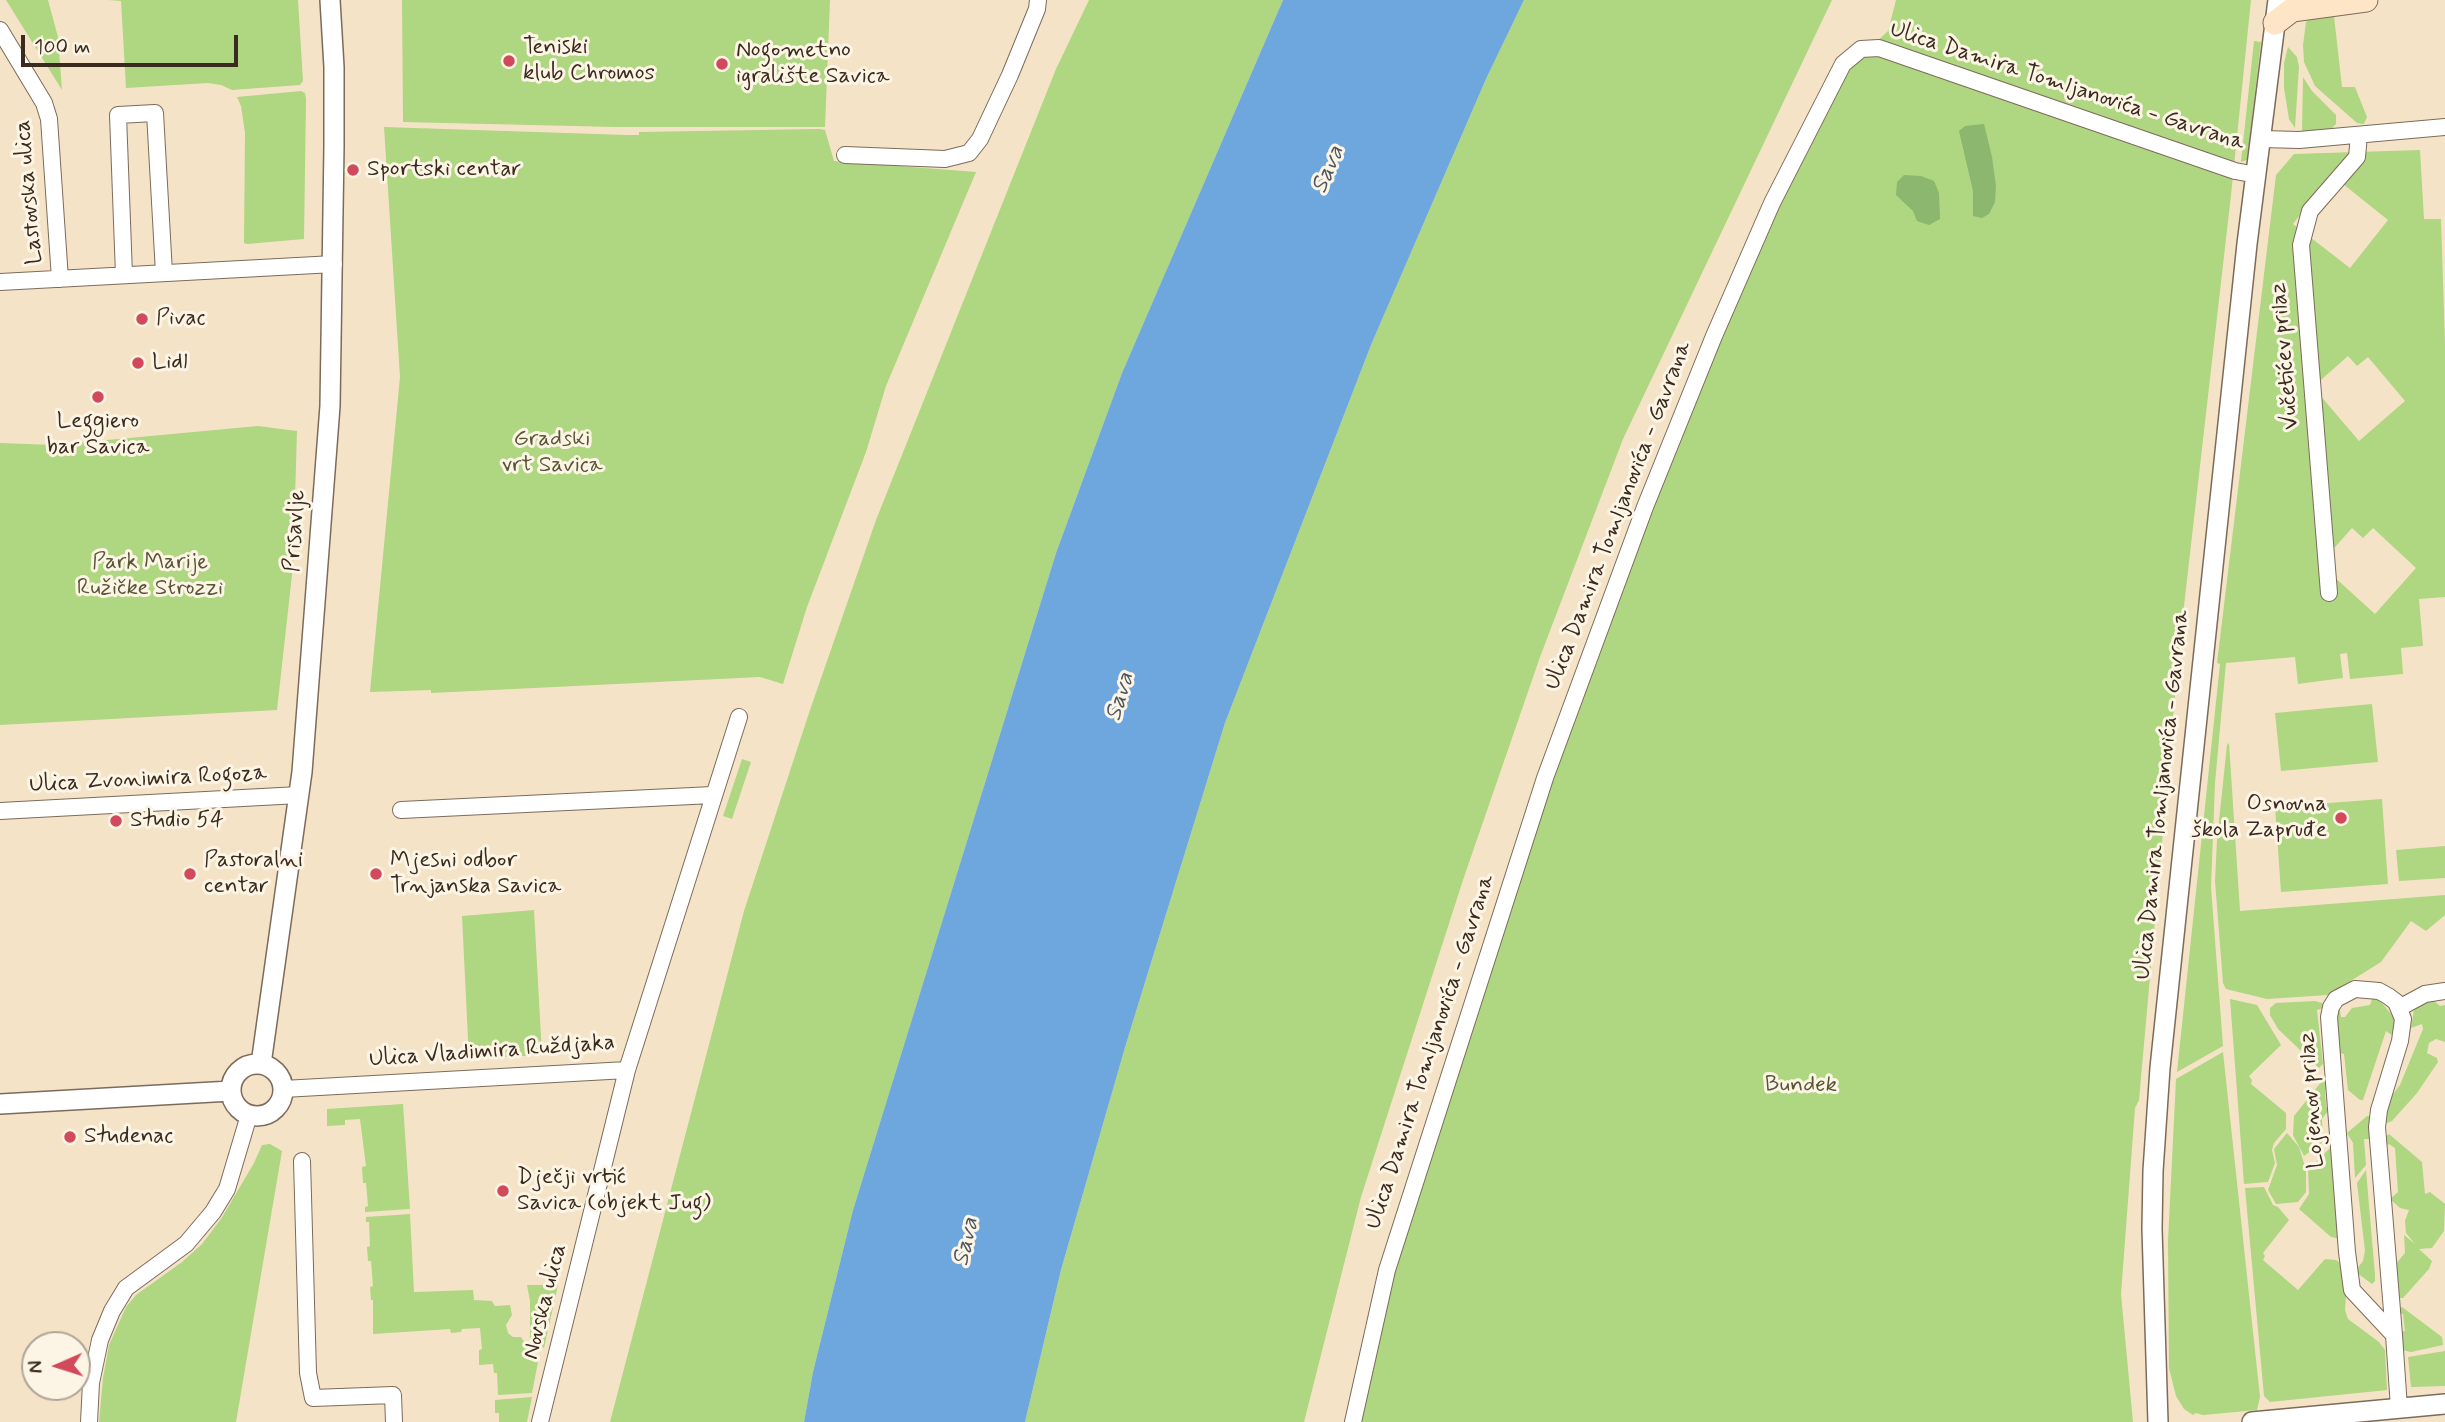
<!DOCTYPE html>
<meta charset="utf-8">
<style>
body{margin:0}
#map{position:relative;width:2445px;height:1422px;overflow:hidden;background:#f5e3c8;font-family:Mynerve,sans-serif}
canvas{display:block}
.north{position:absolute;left:21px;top:1331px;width:70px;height:70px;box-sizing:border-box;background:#fcf5e5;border:2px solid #afa495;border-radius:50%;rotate:267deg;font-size:19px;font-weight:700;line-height:28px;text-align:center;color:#3b2a1e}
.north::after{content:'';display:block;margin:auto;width:24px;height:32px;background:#d1495b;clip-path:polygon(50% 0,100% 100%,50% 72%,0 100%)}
.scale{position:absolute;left:21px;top:35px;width:217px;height:32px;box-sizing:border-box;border:4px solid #3b2a1e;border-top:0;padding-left:9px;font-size:21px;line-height:24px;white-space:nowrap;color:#3b2a1e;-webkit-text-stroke:5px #fcf5e5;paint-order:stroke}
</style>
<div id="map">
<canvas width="2445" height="1422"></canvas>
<div class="north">N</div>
<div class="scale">100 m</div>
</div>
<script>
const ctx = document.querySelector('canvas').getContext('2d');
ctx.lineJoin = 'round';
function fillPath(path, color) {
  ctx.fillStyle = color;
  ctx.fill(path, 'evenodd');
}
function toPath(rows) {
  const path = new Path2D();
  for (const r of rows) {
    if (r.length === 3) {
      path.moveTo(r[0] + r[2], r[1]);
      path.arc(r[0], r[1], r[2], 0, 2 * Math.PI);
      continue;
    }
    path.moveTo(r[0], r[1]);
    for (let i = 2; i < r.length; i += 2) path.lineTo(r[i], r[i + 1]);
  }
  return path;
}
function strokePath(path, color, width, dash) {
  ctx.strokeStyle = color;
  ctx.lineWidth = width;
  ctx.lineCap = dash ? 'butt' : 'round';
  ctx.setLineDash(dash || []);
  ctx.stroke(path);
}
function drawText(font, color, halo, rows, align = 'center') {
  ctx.font = font + ' Mynerve,sans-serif';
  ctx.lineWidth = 6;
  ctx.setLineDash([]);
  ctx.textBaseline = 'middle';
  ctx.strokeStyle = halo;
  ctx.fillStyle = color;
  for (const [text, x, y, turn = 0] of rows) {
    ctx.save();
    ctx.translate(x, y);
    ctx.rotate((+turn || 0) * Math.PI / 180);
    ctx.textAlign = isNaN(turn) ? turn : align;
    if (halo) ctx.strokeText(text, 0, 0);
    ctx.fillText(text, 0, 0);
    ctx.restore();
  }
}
fillPath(toPath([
 [6,0,48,0,58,37,62,90],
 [108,0,298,0,303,81,300,85,232,90,221,85,208,83,126,88,121,1],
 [402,0,830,0,825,127,616,127,403,122],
 [1089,0,1283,0,1122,373,1056,553,853,1210,813,1372,804,1422,610,1422,744,911,810,710,876,520,1056,69],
 [1524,0,1832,0,1623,439,1540,657,1463,880,1361,1197,1304,1422,1025,1422,1061,1270,1126,1044,1225,723,1371,345,1486,79],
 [1896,0,2251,0,2231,195,2180,641,2139,1100,2135,1108,2121,1294,2133,1422,1357,1422,1385,1289,1506,904,1652,509,1758,244,1847,69,1888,31],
 [2334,16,2342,87,2355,87,2367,117,2364,124,2357,123,2315,86,2304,62,2303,45,2306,22,2309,19],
 [2254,41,2261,42,2247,160,2241,162],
 [2288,47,2297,57,2299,67,2295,128,2289,119,2284,88,2284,63],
 [2303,77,2312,91,2336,115,2336,124,2330,130,2302,131],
 [301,91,305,93,306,99,304,239,247,244,244,243,245,133,241,106,237,97],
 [384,127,627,135,639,135,639,132,819,129,825,130,834,161,976,172,886,386,866,452,807,607,783,684,760,677,431,693,431,690,370,692,400,377],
 [2420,150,2424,219,2441,219,2445,345,2445,597,2419,599,2423,646,2401,648,2403,674,2350,679,2347,653,2340,654,2343,678,2298,684,2295,657,2226,663,2215,783,2211,887,2223,1046,2177,1072,2220,664,2217,663,2276,175,2294,154],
 [2343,184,2388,220,2350,268,2293,224,2323,185],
 [2348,356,2357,366,2368,357,2405,401,2359,441,2313,387],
 [2352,528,2363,538,2373,528,2416,568,2375,614,2320,564],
 [258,426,297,431,293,566,277,710,0,725,0,443,54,445],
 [2372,704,2378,762,2281,771,2275,713],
 [2229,743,2240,911,2445,895,2445,915,2426,931,2411,921,2381,962,2328,995,2267,999,2226,989,2223,983,2215,881,2217,840,2227,745],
 [742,759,751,762,732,819,723,816],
 [2382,799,2388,884,2281,892,2275,807],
 [2445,846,2445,878,2399,881,2396,850],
 [534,910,542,1055,469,1059,462,916],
 [2373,996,2382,1003,2395,1019,2396,1038,2386,1031,2363,1100,2360,1100,2348,1090,2344,1054,2335,1052,2333,1031,2339,1005,2341,1017,2345,1017,2352,1008,2370,1005],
 [2230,999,2257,1005,2281,1045,2249,1076,2252,1080,2251,1084,2286,1113,2286,1129,2274,1143,2272,1150,2275,1163,2268,1182,2244,1184],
 [2433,1000,2440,1006,2445,1005,2445,1042,2436,1039,2429,1043,2427,1053,2437,1058,2438,1062,2417,1093,2392,1121,2382,1125,2386,1103,2400,1085,2423,1029,2422,1024,2411,1028,2414,1009,2422,1001],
 [2315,1001,2325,1004,2323,1008,2317,1010,2323,1064,2319,1068,2278,1029,2270,1015,2270,1008,2276,1003],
 [2223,1052,2260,1397,2257,1410,2203,1415,2196,1413,2193,1415,2184,1409,2176,1396,2169,1368,2168,1241,2176,1079],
 [2322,1081,2329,1084,2330,1089,2325,1090,2326,1107,2331,1107,2322,1119,2323,1142,2304,1156,2293,1135,2294,1116],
 [403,1104,410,1209,365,1212,365,1207,368,1206,366,1183,363,1183,362,1167,366,1166,360,1119,345,1120,345,1125,327,1126,327,1109],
 [2367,1116,2372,1116,2373,1124,2369,1125,2370,1134,2373,1136,2373,1139,2364,1139,2366,1165,2355,1178,2353,1143,2347,1133],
 [2287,1133,2299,1147,2306,1170,2306,1192,2298,1202,2276,1204,2268,1190,2277,1165,2274,1149],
 [2389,1134,2422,1162,2425,1194,2430,1192,2445,1204,2444,1231,2432,1248,2419,1249,2432,1261,2429,1269,2403,1298,2399,1298,2396,1294,2394,1266,2405,1253,2404,1235,2415,1244,2406,1233,2405,1221,2409,1210,2400,1208,2390,1199,2398,1192,2395,1148,2389,1144,2384,1147,2385,1137],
 [270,1144,282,1151,236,1422,99,1422,103,1378,109,1345,126,1307,136,1295,182,1262,202,1244,221,1219,254,1163,262,1145],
 [2333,1145,2341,1239,2331,1237,2299,1209,2309,1194,2308,1170],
 [2366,1170,2375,1275,2375,1281,2372,1284,2357,1273,2356,1270,2363,1261,2365,1251,2357,1183],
 [2264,1187,2273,1205,2278,1207,2289,1220,2263,1253,2265,1256,2263,1260,2298,1290,2325,1259,2336,1260,2341,1264,2346,1296,2345,1310,2348,1319,2379,1342,2385,1350,2387,1390,2270,1402,2264,1396,2245,1188],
 [410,1214,414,1292,473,1290,474,1300,492,1301,495,1306,510,1305,512,1315,506,1325,508,1333,513,1337,521,1337,528,1348,539,1357,532,1393,498,1395,497,1373,494,1373,493,1364,479,1365,479,1350,482,1349,480,1328,462,1329,461,1332,451,1333,450,1329,373,1334,373,1300,371,1300,370,1287,373,1286,371,1261,368,1261,367,1247,370,1246,369,1222,366,1222,366,1217],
 [527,1285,558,1285,544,1348,530,1339,530,1301],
 [2402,1307,2442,1337,2443,1345,2411,1352,2402,1350,2400,1332,2405,1331,2403,1314,2400,1314,2400,1308],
 [2445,1351,2445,1386,2411,1387,2408,1357],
 [532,1397,527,1422,499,1422,499,1413,495,1413,495,1400]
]), '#afd680');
fillPath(toPath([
 [1984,124,1992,157,1996,186,1995,202,1989,214,1982,218,1973,216,1973,191,1959,131,1965,126],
 [1904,175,1921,176,1934,181,1939,193,1940,219,1929,225,1917,221,1913,211,1896,195,1897,182]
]), '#8bb76e');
fillPath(toPath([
 [1283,0,1524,0,1486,79,1371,345,1225,723,1126,1044,1061,1270,1025,1422,804,1422,813,1372,853,1210,1056,553,1122,373]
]), '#6ea7dd');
const minor = toPath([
 [0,30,44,103,49,119,60,279],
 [2262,139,2299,140,2445,127],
 [845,155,945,159,969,153,980,139,1010,75,1037,9,1038,0],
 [124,275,118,115,155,113,164,273],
 [0,282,334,264],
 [2329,593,2301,245,2310,211,2357,157,2359,135],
 [401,810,713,795],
 [0,811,299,795],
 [2399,1008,2425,994,2445,991],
 [283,1089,627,1070],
 [302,1161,308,1373,313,1398,393,1395,394,1422],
 [2394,1335,2377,1127,2379,1110,2400,1041,2403,1019,2396,1002,2388,996,2379,991,2355,989,2336,999,2331,1007,2329,1017,2347,1252,2352,1290,2394,1335,2399,1408],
 [89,1422,91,1383,100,1340,112,1311,126,1288,186,1244,213,1212,227,1189,249,1115],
 [540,1422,627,1070,739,717],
 [1353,1422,1387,1270,1545,778,1645,507,1714,336,1772,203,1843,64,1861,49,1879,48,2235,171,2257,175]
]);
const tertiary = toPath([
 [257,1090,26],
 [261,1064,302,772,330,406,334,146,334,67,330,0],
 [0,1104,231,1091],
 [2158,1422,2152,1229,2153,1171,2160,1068,2247,244,2278,0],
 [2252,1422,2445,1404]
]);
const secondary = toPath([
 [2275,23,2292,10,2366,0]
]);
strokePath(minor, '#7c6b5a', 18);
strokePath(tertiary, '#7c6b5a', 22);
strokePath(secondary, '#7c6b5a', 25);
strokePath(minor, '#fff', 16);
strokePath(tertiary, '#fff', 19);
strokePath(secondary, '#fee5c5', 23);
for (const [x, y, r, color] of [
 [509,61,7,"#d1495b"],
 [722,64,7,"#d1495b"],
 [353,170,7,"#d1495b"],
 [142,319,7,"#d1495b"],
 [138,363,7,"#d1495b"],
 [98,397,7,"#d1495b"],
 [2341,818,7,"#d1495b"],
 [116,821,7,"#d1495b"],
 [190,874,7,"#d1495b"],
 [376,874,7,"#d1495b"],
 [70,1137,7,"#d1495b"],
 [503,1191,7,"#d1495b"]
]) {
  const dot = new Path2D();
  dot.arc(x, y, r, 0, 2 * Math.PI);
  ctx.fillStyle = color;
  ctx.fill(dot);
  strokePath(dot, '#fcf5e5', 2.5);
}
drawText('23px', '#3b2a1e', '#fcf5e5', [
 ["Teniski",523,48],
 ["klub Chromos",523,74],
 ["Nogometno",736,51],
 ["igralište Savica",736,77],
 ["Sportski centar",367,170],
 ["Pivac",156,319],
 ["Lidl",152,363],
 ["Leggiero",98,422,"center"],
 ["bar Savica",98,448,"center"],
 ["Osnovna",2327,805,"right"],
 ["škola Zapruđe",2327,831,"right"],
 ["Studio 54",130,821],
 ["Pastoralni",204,861],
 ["centar",204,887],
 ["Mjesni odbor",390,861],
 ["Trnjanska Savica",390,887],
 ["Studenac",84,1137],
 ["Dječji vrtić",517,1178],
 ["Savica (objekt Jug)",517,1204]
], 'left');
drawText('23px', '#3b2a1e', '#fcf5e5', [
 ["Ulica Damira Tomljanovića - Gavrana",2067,87,18],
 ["Lastovska ulica",30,192,-95],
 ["Vučetićev prilaz",2286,356,-95],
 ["Ulica Damira Tomljanovića - Gavrana",1619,516,-69],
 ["Prisavlje",296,531,-86],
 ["Ulica Zvonimira Rogoza",148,780,-3],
 ["Ulica Damira Tomljanovića - Gavrana",2163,795,-84],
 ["Ulica Vladimira Ruždjaka",492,1052,-4],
 ["Ulica Damira Tomljanovića - Gavrana",1431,1052,-72],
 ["Lojenov prilaz",2313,1100,-94],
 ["Novska ulica",546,1302,-76]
]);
drawText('23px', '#585536', '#fcf5e5', [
 ["Gradski",552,440],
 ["vrt Savica",552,466],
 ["Park Marije",150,563],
 ["Ružičke Strozzi",150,589],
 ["Bundek",1801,1086]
]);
drawText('italic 24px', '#4d5661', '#fcf5e5', [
 ["Sava",1329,170,-67],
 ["Sava",1121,697,-73],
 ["Sava",967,1242,-77]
]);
</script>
